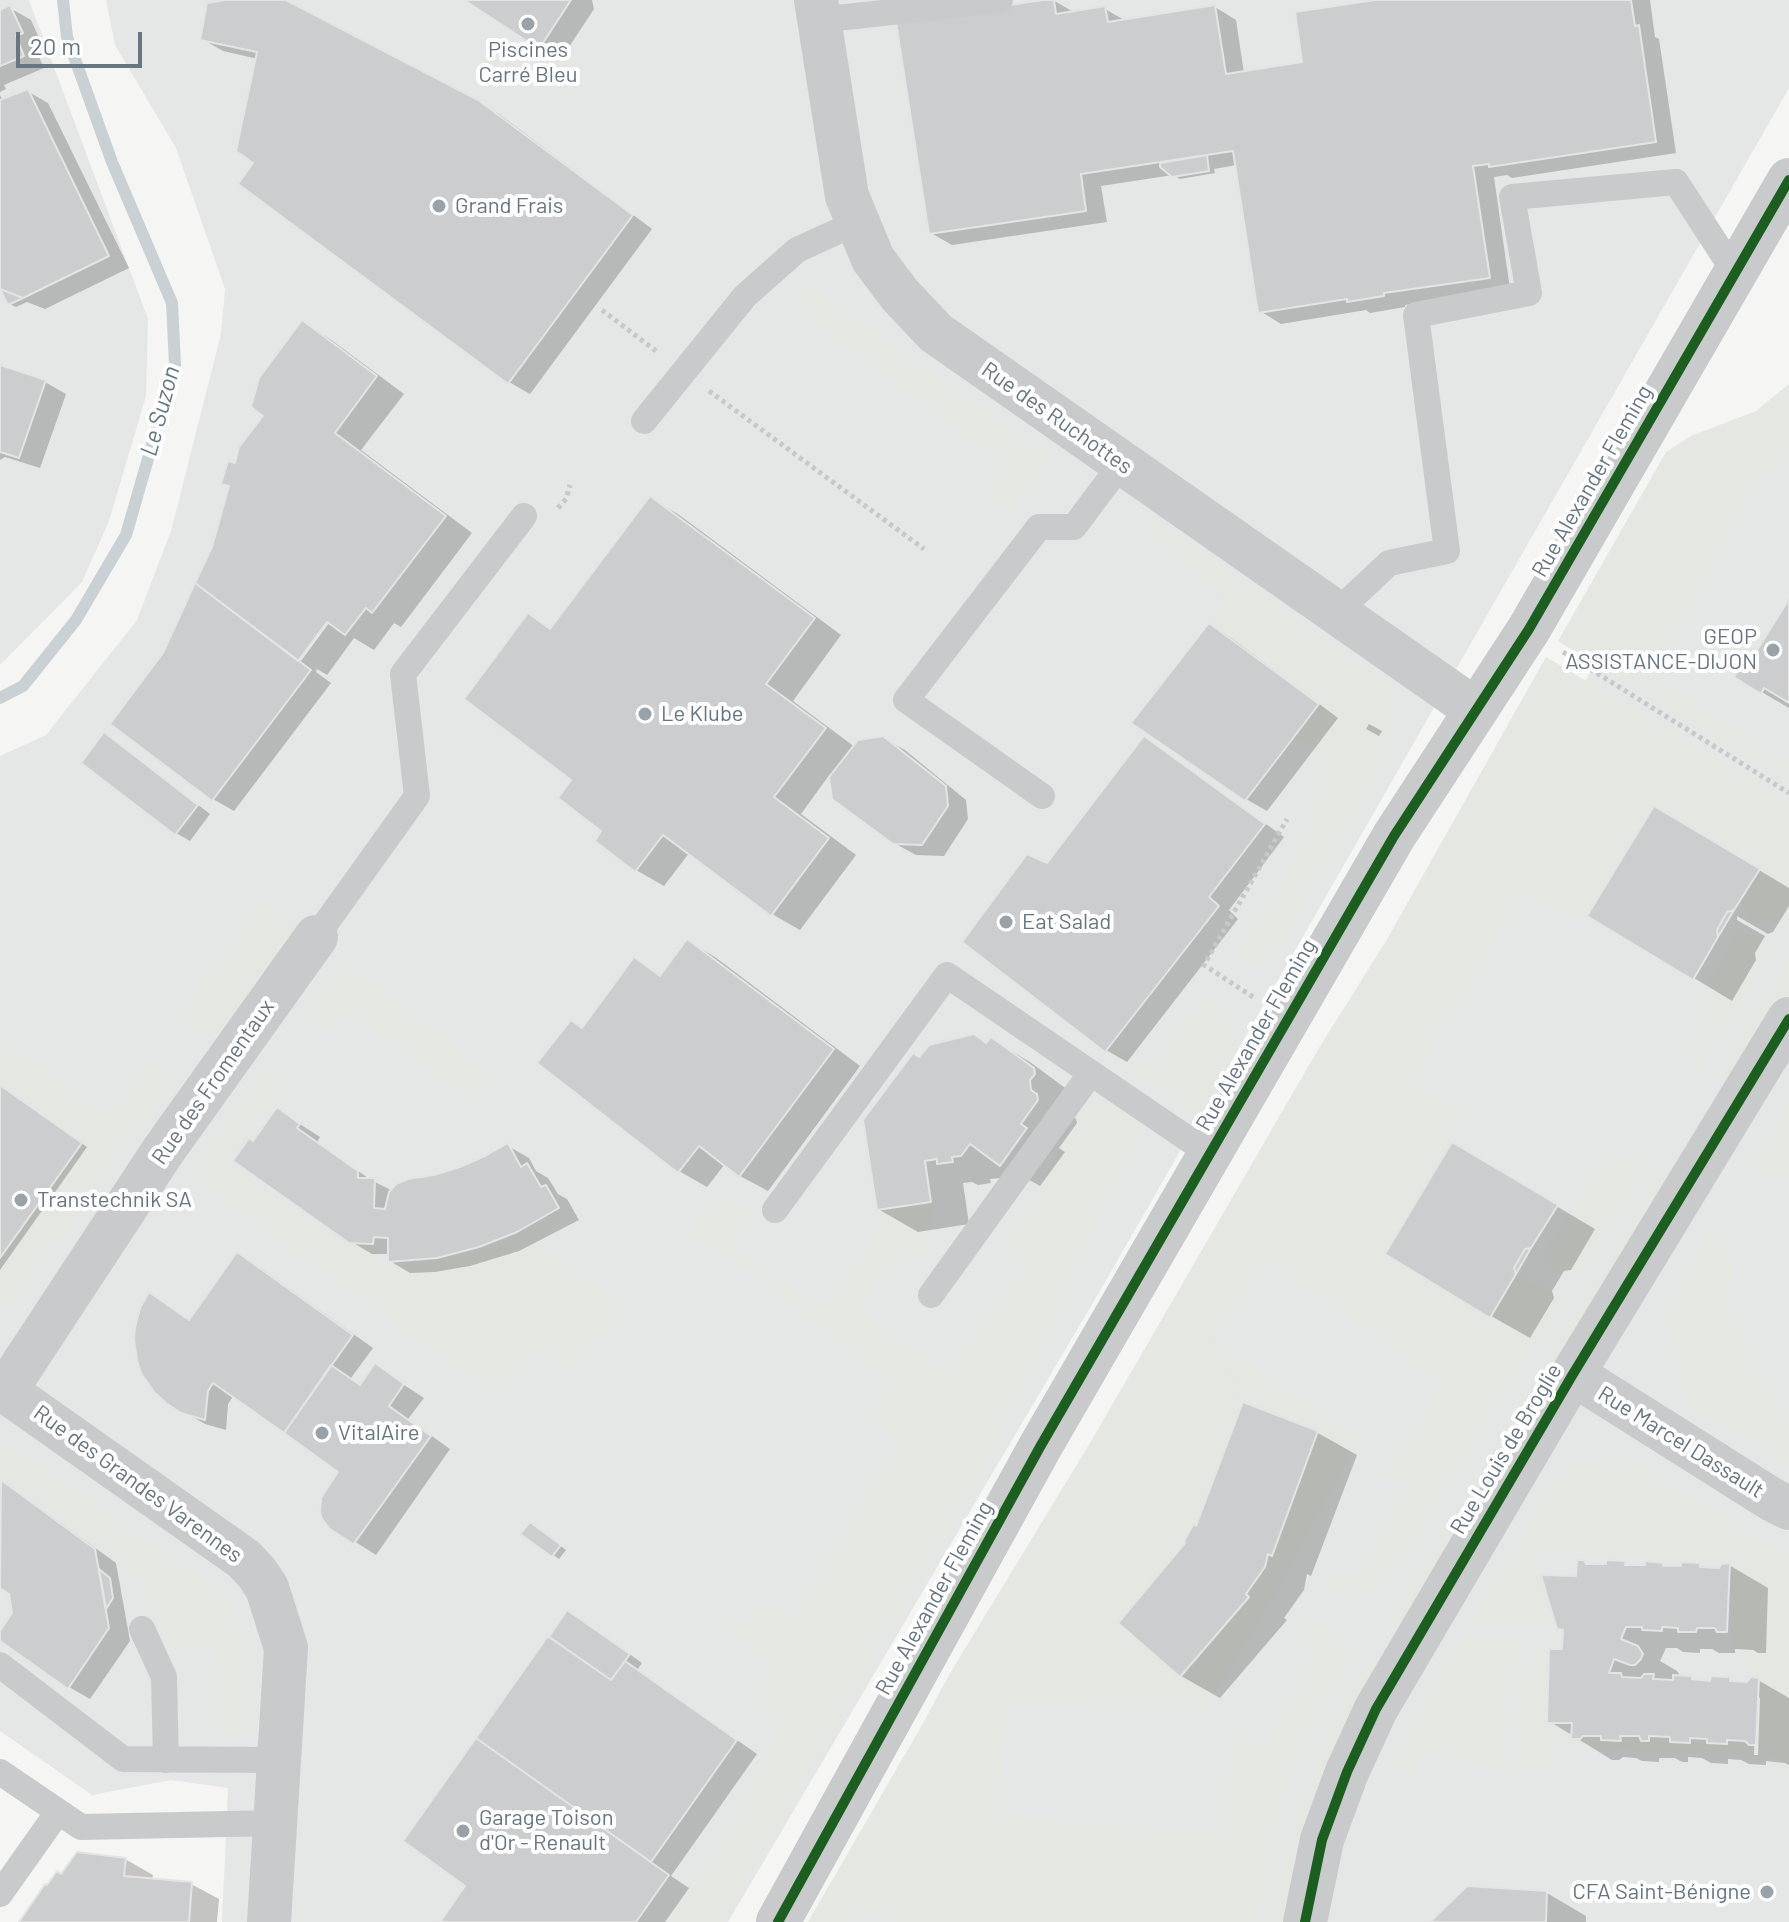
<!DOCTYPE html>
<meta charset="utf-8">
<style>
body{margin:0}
#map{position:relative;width:1789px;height:1922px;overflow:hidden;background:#f5f5f4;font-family:Barlow,sans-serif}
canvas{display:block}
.scale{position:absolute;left:16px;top:32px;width:126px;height:36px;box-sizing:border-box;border:4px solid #677681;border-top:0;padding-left:10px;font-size:24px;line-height:28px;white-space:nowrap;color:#677681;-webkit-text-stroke:6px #fff;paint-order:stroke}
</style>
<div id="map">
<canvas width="1789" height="1922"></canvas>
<div class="scale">20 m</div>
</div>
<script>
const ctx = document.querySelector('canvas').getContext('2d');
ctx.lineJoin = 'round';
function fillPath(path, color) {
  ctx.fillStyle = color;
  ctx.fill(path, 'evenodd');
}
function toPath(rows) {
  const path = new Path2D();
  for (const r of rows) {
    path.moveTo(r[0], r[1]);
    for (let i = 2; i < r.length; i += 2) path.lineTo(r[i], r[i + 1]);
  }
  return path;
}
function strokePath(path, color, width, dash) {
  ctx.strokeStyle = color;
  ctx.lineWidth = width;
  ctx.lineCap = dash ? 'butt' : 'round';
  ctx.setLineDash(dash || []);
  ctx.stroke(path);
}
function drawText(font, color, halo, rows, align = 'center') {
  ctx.font = font + ' Barlow,sans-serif';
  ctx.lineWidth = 8;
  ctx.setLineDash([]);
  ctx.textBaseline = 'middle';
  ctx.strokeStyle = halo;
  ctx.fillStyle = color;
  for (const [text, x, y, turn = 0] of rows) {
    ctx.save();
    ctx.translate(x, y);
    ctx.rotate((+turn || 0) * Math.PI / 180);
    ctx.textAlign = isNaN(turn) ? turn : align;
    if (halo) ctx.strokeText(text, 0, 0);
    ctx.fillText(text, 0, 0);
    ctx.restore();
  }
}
fillPath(toPath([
 [0,0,29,0,148,319,146,396,109,521,82,582,0,665],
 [106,0,1789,0,1789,88,1101,1289,728,1922,222,1922,228,1788,171,1780,92,1795,0,1731,0,756,46,735,137,620,171,531,221,334,225,289,176,148,115,45],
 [1789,414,1789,1922,845,1922,1584,684,1596,661]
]), '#e5e6e6');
fillPath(toPath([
 [805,283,1052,460,1012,513,986,490,1004,466,790,304],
 [1789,384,1789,449,1745,500,1655,677,1789,765,1789,784,1558,641,1666,452,1691,436,1756,411],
 [1153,516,1385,685,1400,704,1385,758,1276,963,1261,966,1250,965,1233,958,1313,824,1308,803,1325,778,1313,768,1324,755,1295,735,1318,704,1206,620,1224,595,1141,530],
 [1546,657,1789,802,1789,924,1785,932,1782,926,1761,914,1753,928,1741,899,1759,868,1654,806,1587,916,1570,917,1525,892,1414,1082,1466,1113,1452,1142,1386,1254,1489,1317,1516,1274,1565,1299,1498,1402,1392,1582,1356,1597,1326,1591,1325,1579,1361,1573,1405,1483,1379,1481,1440,1382,1269,1263,1213,1341,1242,1404,1196,1526,1194,1524,1184,1541,1185,1543,1118,1623,1181,1677,1249,1597,1246,1594,1265,1567,1268,1554,1272,1555,1318,1431,1243,1402,1215,1341,1358,1438,1283,1579,1205,1709,1007,1707,1000,1816,1220,1833,1234,1734,1241,1716,1252,1743,1262,1746,1313,1661,1298,1627,1313,1621,1356,1648,1322,1710,1288,1793,1270,1856,1256,1922,899,1922,862,1910,853,1922,808,1922,922,1725,949,1675,1093,1438,1319,1048,1386,941],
 [264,899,305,931,220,1044,193,1027,182,1013],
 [1740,931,1775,949,1700,1074,1695,1072,1687,1051,1713,1003,1702,996],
 [1789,953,1789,989,1731,1086,1714,1080],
 [341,959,499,1083,483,1079,467,1099,345,1009,327,1034,301,1014],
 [1210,1000,1224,1010,1234,1037,1229,1075,1204,1116,1189,1111,1105,1052,1112,1043,1151,1071,1199,1002],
 [0,1038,108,1117,150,1059,192,1089,176,1109,159,1098,105,1170,21,1294,8,1307,0,1310,0,1258,82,1143,0,1085],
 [269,1062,291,1079,225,1164,348,1246,378,1246,380,1262,389,1266,434,1263,475,1253,497,1245,535,1226,558,1212,562,1219,537,1244,624,1306,574,1374,540,1347,535,1347,498,1397,186,1173],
 [1789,1099,1789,1177,1776,1179,1748,1164],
 [1104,1100,1114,1104,1144,1127,997,1445,761,1853,724,1922,665,1922,739,1815,779,1719,745,1701,760,1681,767,1658,717,1622,729,1614,743,1625,760,1601,792,1619,896,1439,867,1418,890,1385,809,1319,690,1232,723,1197,754,1219,734,1247,818,1308,879,1234,877,1210,931,1202,934,1235,921,1253,896,1263,879,1282,858,1311,944,1373,1023,1267,1001,1252,1085,1107,1097,1102],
 [1647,1151,1654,1159,1651,1165,1631,1193,1578,1279,1542,1260,1605,1153,1620,1158],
 [1661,1168,1673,1181,1624,1264,1611,1255],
 [1708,1227,1729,1243,1735,1315,1762,1379,1789,1417,1789,1466,1684,1403,1661,1312],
 [1594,1279,1610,1289,1502,1469,1488,1461],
 [0,1440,204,1579,232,1612,249,1644,248,1739,215,1734,212,1651,189,1651,178,1648,169,1639,159,1624,138,1580,89,1538,0,1475],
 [1625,1458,1789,1556,1789,1781,1785,1779,1779,1758,1555,1746,1549,1767,1509,1769,1513,1759,1522,1745,1519,1726,1519,1697,1525,1673,1535,1652,1547,1651,1544,1722,1560,1727,1557,1739,1756,1745,1759,1679,1751,1677,1731,1635,1731,1561,1535,1554,1550,1626,1465,1626,1549,1488,1563,1473,1591,1462],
 [1474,1479,1489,1489,1406,1630,1390,1621],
 [1465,1635,1524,1640,1511,1680,1510,1710,1501,1770,1425,1752,1415,1772,1390,1769,1446,1660],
 [1370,1660,1383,1670,1290,1922,1270,1922,1279,1873,1301,1801,1322,1747,1344,1701]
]), '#e4e7e2');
fillPath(toPath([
 [236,0,282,0,477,102,499,114,652,229,530,394,509,382,255,163,258,59,223,51,202,39],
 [468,0,592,0,594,9,561,59],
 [1053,0,1075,13,1105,9,1126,21,1215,7,1236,20,1244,73,1305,64,1389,0,1650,0,1655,37,1659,39,1676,153,1512,178,1507,175,1494,177,1510,289,1405,305,1405,307,1370,313,1366,310,1281,324,1260,311,1237,165,1214,169,1215,173,1180,179,1173,175,1101,186,1107,222,952,245,931,233],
 [10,8,31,20,42,45,35,48,44,68,4,85,6,89,0,92,0,12],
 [27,91,48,103,129,268,45,309,27,302,16,307,9,304,0,285,0,95,3,101],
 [303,323,330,339,404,394,361,450,472,533,401,627,394,623,374,650,354,638,327,675,317,669,316,672,331,683,234,811,213,799,113,724,165,654,214,548,231,487,224,483,237,465,265,416],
 [332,612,335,615,301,661,298,658],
 [0,367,45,382,66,394,40,468,5,457,0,460],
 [651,499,678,514,841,635,793,701,855,747,883,738,905,750,966,800,968,819,944,856,916,855,894,843,834,798,830,774,801,814,856,855,800,930,772,914,690,852,664,886,636,870,604,830,574,780,529,616,552,629],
 [1789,602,1789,708,1736,677,1757,654],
 [1209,625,1230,637,1338,718,1267,811,1246,799],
 [1369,724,1382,731,1379,736,1366,729],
 [104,735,118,743,210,814,190,841,176,833],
 [1144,739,1165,751,1284,837,1229,910,1238,919,1127,1062,1106,1050,1048,865],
 [1694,831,1789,888,1789,906,1773,932,1768,934,1737,916,1737,920,1765,936,1755,953,1756,960,1732,1001,1694,978],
 [688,941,715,957,860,1066,768,1191,740,1176,725,1164,707,1187,679,1171,583,1029,634,959,662,976],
 [991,1039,1030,1062,1072,1093,1070,1115,1076,1119,1077,1123,1059,1148,1065,1152,1040,1186,1008,1168,1001,1178,990,1179,991,1183,978,1185,972,1182,963,1183,969,1224,918,1232,878,1209,920,1059,987,1044],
 [0,1086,87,1147,0,1270],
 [278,1110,320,1137,317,1142,371,1180,393,1191,461,1169,508,1146,529,1158,536,1171,548,1178,558,1194,567,1199,579,1220,519,1251,470,1266,435,1272,410,1273,390,1261,390,1254,372,1254,350,1241,254,1143],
 [1492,1168,1595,1229,1571,1270,1564,1271,1552,1291,1554,1298,1530,1338,1491,1316],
 [238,1255,259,1267,373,1348,351,1378,361,1386,375,1366,424,1398,408,1419,450,1449,376,1555,332,1527,341,1471,234,1395,228,1404,226,1430,205,1424,167,1402,150,1295,191,1321],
 [1244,1404,1318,1433,1357,1455,1311,1576,1307,1574,1304,1590,1284,1618,1287,1620,1220,1698,1181,1676,1121,1623,1188,1544,1198,1527],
 [1,1483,22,1495,116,1563,130,1641,90,1699,69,1687,0,1638,0,1634,14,1614,11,1593,0,1585],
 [536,1528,566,1550,559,1559,523,1534],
 [1583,1562,1589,1566,1625,1563,1632,1567,1662,1565,1669,1568,1700,1565,1708,1569,1721,1570,1729,1565,1768,1588,1766,1653,1758,1653,1753,1650,1735,1649,1735,1653,1719,1653,1712,1649,1700,1649,1700,1653,1683,1652,1677,1648,1666,1648,1660,1661,1677,1671,1681,1677,1712,1683,1729,1679,1737,1683,1748,1684,1758,1680,1789,1698,1789,1765,1785,1763,1766,1761,1766,1765,1749,1764,1741,1760,1728,1759,1728,1764,1711,1763,1702,1758,1688,1757,1688,1762,1682,1762,1675,1758,1659,1758,1659,1762,1642,1761,1636,1758,1623,1757,1619,1760,1612,1760,1549,1721,1564,1651,1565,1631,1558,1627],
 [1756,1698,1760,1698,1758,1755,1754,1755],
 [582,1620,642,1663,637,1670,757,1754,671,1876,689,1888,665,1922,442,1922,468,1886,405,1841,548,1638],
 [125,1859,153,1875,152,1880,191,1884,219,1899,217,1922,21,1922,62,1876],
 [1547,1893,1586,1916,1586,1922,1433,1922]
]), '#0003');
strokePath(toPath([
 [0,698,23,686,76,620,126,535,175,365,172,303,112,162,67,37,63,0]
]), '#cad1d4', 12);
const building = toPath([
 [225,0,286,0,478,100,633,215,508,384,238,184,253,163,236,151,257,52,200,40,207,3,225,0],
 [464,0,571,0,539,49,464,0],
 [1043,0,1054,0,1056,14,1105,6,1108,22,1215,5,1226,74,1302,62,1295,12,1375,0,1631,0,1635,26,1639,25,1656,142,1489,167,1489,164,1473,166,1490,278,1384,293,1384,296,1347,302,1347,299,1258,313,1233,151,1081,174,1086,211,929,234,896,22,1043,0],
 [10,5,23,33,16,36,24,56,0,66,0,10,10,5],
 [28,89,109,256,23,298,0,289,0,100,28,89],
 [1207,155,1209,171,1172,177,1160,167,1160,163,1207,155],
 [0,289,23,298,8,305,0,289],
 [302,320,377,376,335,433,446,516,372,613,366,608,345,635,327,622,298,661,195,583,212,547,229,486,221,484,228,461,235,463,239,447,263,416,251,407,259,378,302,320],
 [0,365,46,380,19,458,0,452,0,365],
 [650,496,815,618,766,684,826,728,774,797,829,838,771,916,663,835,635,872,595,841,601,831,558,798,571,780,464,699,528,613,550,629,650,496],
 [195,583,311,670,212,801,110,724,163,653,195,583],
 [1789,599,1789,703,1764,688,1761,694,1734,677,1751,648,1756,652,1789,599],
 [1209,623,1319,704,1245,801,1131,723,1209,623],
 [104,732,198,805,175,835,81,763,104,732],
 [883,736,946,786,948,806,922,845,893,844,832,799,829,777,858,740,883,736],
 [1144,736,1265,824,1209,897,1219,906,1105,1052,962,942,1027,854,1047,863,1144,736],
 [1654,806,1760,869,1734,910,1727,912,1717,930,1718,937,1693,980,1587,916,1654,806],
 [1734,910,1718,937,1717,930,1727,912,1734,910],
 [687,939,834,1049,739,1177,699,1146,678,1173,537,1063,571,1020,582,1028,634,957,660,976,687,939],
 [974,1034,986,1043,991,1037,1034,1068,1035,1074,1030,1080,1031,1090,1037,1094,1038,1100,1021,1124,1027,1128,1000,1166,970,1144,961,1156,952,1157,953,1162,937,1164,937,1159,925,1161,931,1202,877,1210,863,1120,913,1053,919,1057,929,1045,974,1034],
 [0,1085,82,1143,0,1258,0,1085],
 [277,1107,300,1124,297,1128,358,1171,358,1178,375,1178,374,1208,385,1209,389,1192,396,1184,408,1179,434,1175,460,1167,485,1156,508,1143,521,1167,527,1163,541,1187,546,1185,559,1208,517,1232,479,1247,437,1258,388,1262,388,1238,374,1237,373,1244,349,1243,233,1161,249,1138,253,1141,277,1107],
 [1452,1142,1558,1205,1531,1248,1525,1249,1514,1268,1516,1274,1490,1318,1385,1254,1452,1142],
 [1531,1248,1516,1274,1514,1268,1525,1249,1531,1248],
 [237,1252,353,1335,284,1433,213,1383,208,1391,205,1420,181,1413,166,1403,154,1392,141,1373,137,1360,134,1340,135,1327,140,1308,149,1292,189,1320,237,1252],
 [375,1363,404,1384,389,1406,431,1436,348,1552,353,1544,330,1529,322,1519,320,1513,321,1498,338,1472,284,1433,331,1365,360,1385,375,1363],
 [1243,1402,1318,1431,1272,1556,1268,1554,1265,1567,1246,1594,1249,1597,1180,1677,1118,1623,1185,1543,1184,1541,1194,1523,1196,1526,1243,1402],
 [1,1480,95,1549,109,1628,68,1689,0,1641,0,1631,12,1613,9,1594,0,1588,1,1480],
 [530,1522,561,1545,552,1557,520,1534,530,1522],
 [1577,1560,1584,1560,1586,1564,1606,1564,1606,1560,1626,1561,1625,1565,1645,1565,1644,1561,1663,1563,1663,1566,1681,1566,1681,1562,1700,1563,1700,1567,1719,1568,1721,1564,1730,1563,1727,1632,1717,1632,1715,1628,1697,1628,1696,1632,1678,1632,1678,1628,1662,1627,1662,1631,1642,1630,1642,1627,1626,1627,1621,1639,1638,1646,1643,1654,1641,1659,1635,1665,1630,1665,1614,1659,1609,1673,1621,1673,1622,1677,1641,1678,1644,1674,1654,1674,1653,1679,1673,1680,1673,1675,1692,1676,1692,1679,1710,1681,1711,1676,1730,1677,1730,1681,1747,1682,1751,1677,1759,1678,1756,1745,1749,1745,1745,1741,1727,1740,1727,1744,1707,1743,1707,1739,1690,1738,1690,1743,1670,1742,1670,1737,1649,1736,1649,1741,1641,1741,1639,1736,1620,1736,1621,1741,1601,1740,1601,1736,1583,1736,1580,1739,1571,1739,1572,1723,1547,1723,1549,1649,1562,1649,1563,1630,1557,1629,1541,1575,1576,1576,1577,1560],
 [99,1569,110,1578,113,1598,106,1609,99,1569],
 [567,1610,630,1654,611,1680,549,1637,567,1610],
 [548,1636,611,1680,625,1661,737,1740,651,1862,476,1738,548,1636],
 [476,1738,669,1875,636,1922,440,1922,465,1886,403,1841,476,1738],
 [77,1852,126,1858,124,1876,192,1882,189,1922,19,1922,45,1884,47,1885,57,1871,61,1874,77,1852],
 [1467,1886,1547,1891,1546,1922,1430,1922,1467,1886]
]);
fillPath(building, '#cccdce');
strokePath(building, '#e4e4e4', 2);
strokePath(toPath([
 [602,310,656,351],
 [709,391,924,549],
 [558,508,566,499,570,485],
 [1563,652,1789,793],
 [1253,997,1204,965,1287,819]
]), '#c7c8c9', 5, [4, 4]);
strokePath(toPath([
 [819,20,1000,0],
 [644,421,745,296,797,250,858,222],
 [1337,612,1389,563,1447,551,1416,315,1529,293,1512,197,1676,182,1735,273],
 [1042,796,906,700,1039,527,1074,527,1122,463],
 [316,937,417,796,403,674,524,516],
 [775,1210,947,975,1210,1154],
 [931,1295,1091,1073],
 [142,1629,164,1677,166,1760],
 [0,1665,123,1759,278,1760],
 [0,1772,81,1827,276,1823],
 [0,1894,58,1812]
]), '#c9cacb', 26);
strokePath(toPath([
 [816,0,847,196,873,259,900,295,936,333,1476,710],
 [1573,1374,1771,1499,1789,1508],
 [0,1387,244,1559,257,1573,267,1588,286,1648,269,1922],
 [6,1390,163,1151,316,937],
 [778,1922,1040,1447,1394,836,1529,629,1789,180],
 [1305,1922,1322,1840,1347,1772,1376,1709,1573,1374,1789,1019]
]), '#c9cacb', 44);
strokePath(toPath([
 [778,1922,1040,1447,1394,836,1529,629,1789,180],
 [1305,1922,1322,1840,1347,1772,1376,1709,1573,1374,1789,1019]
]), '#1b5e20', 10);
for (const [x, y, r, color] of [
 [528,24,8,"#99a2a9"],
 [439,206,8,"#99a2a9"],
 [1773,650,8,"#99a2a9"],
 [645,714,8,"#99a2a9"],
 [1006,922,8,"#99a2a9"],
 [21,1200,8,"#99a2a9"],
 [322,1433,8,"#99a2a9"],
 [463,1831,8,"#99a2a9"],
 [1767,1892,8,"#99a2a9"]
]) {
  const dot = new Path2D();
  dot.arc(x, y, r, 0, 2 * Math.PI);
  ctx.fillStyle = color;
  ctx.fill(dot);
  strokePath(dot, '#fff', 3);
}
drawText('22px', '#677681', '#fff', [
 ["Piscines",528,50,"center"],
 ["Carré Bleu",528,75,"center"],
 ["Grand Frais",455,206],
 ["GEOP",1757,637,"right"],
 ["ASSISTANCE-DIJON",1757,662,"right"],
 ["Le Klube",661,714],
 ["Eat Salad",1022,922],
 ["Transtechnik SA",37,1200],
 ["VitalAire",338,1433],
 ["Garage Toison",479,1818],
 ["d'Or - Renault",479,1843],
 ["CFA Saint-Bénigne",1751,1892,"right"]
], 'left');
drawText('22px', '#677681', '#fff', [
 ["Rue des Ruchottes",1057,418,35],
 ["Rue Alexander Fleming",1592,481,-60],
 ["Rue Alexander Fleming",1256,1035,-60],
 ["Rue des Fromentaux",213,1082,-55],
 ["Rue Marcel Dassault",1681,1442,32],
 ["Rue Louis de Broglie",1506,1449,-59],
 ["Rue des Grandes Varennes",138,1484,36],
 ["Rue Alexander Fleming",934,1598,-61]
]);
drawText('italic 24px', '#63777e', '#fff', [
 ["Le Suzon",160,411,-75]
]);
</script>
